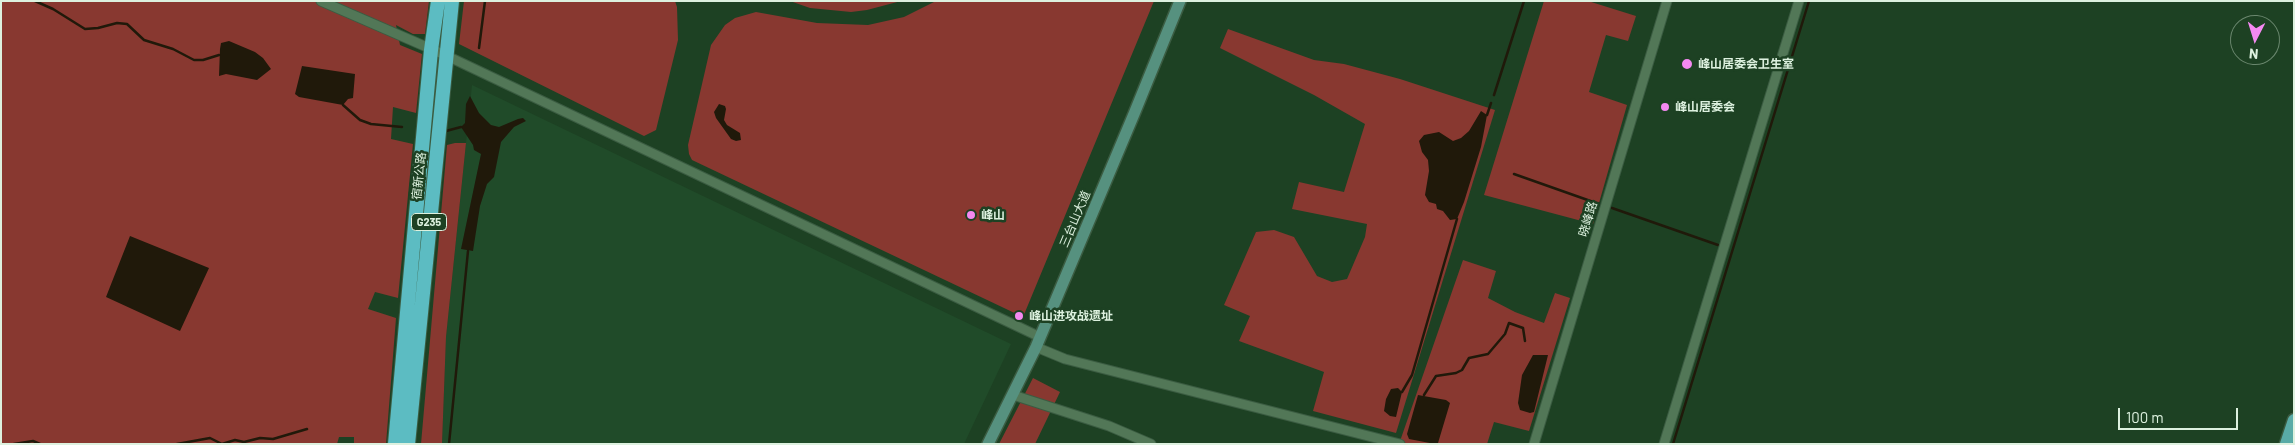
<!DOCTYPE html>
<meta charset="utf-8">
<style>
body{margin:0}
#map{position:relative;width:2295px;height:445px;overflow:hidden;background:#1d4123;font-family:Barlow,sans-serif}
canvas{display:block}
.frame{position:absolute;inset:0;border:2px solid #ddf1df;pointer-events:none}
.north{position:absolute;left:2230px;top:15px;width:50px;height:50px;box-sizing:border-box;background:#1d4123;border:1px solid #6a876e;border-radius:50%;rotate:185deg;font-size:14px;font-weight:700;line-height:20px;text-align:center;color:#ddf1df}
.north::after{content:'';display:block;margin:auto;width:18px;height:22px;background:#f489f1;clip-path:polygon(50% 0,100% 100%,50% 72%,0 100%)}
.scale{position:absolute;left:2118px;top:408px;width:120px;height:22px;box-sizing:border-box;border:2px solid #ddf1df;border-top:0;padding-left:6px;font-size:15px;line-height:18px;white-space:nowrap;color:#ddf1df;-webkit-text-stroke:4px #1d4123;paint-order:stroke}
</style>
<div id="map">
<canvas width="2295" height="445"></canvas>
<div class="frame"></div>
<div class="north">N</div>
<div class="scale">100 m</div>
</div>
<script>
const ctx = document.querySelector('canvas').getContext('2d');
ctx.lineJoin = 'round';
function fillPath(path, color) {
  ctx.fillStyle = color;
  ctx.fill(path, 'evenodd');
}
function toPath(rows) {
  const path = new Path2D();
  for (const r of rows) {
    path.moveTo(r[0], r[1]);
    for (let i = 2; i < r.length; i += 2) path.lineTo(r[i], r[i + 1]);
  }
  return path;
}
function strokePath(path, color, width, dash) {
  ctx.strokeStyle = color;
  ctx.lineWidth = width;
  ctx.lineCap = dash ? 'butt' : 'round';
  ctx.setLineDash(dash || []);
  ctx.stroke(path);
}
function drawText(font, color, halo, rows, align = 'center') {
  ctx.font = font + ' Barlow,"Noto Sans SC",sans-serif';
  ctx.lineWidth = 5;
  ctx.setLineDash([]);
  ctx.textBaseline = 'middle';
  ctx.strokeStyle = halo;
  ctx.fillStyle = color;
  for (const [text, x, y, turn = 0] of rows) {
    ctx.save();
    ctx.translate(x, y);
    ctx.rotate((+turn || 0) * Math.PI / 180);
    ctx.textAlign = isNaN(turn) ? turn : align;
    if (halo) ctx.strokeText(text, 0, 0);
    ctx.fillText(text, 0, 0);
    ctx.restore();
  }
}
fillPath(toPath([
 [472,85,1011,344,964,444,442,444,446,337]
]), '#204b29');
fillPath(toPath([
 [1,1,429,1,425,34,413,34,396,25,400,45,422,54,416,113,393,107,391,139,413,144,398,298,375,292,368,309,396,318,386,444,354,444,354,437,339,437,337,444,1,444],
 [464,1,675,1,677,7,678,40,656,130,644,136,459,44],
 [790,1,901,1,867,10,851,12,810,8],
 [936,1,1154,1,1023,317,692,160,689,154,688,145,711,45,725,25,735,18,756,12,817,23,868,25,904,17],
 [1544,1,1588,1,1636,16,1628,41,1606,35,1589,92,1627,105,1593,224,1484,195],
 [1228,29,1314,60,1344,64,1400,79,1495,110,1396,433,1313,411,1324,372,1239,341,1250,316,1224,305,1256,232,1274,230,1294,237,1317,276,1332,282,1347,279,1365,237,1367,224,1292,209,1299,182,1344,192,1365,124,1314,95,1220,48],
 [455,143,466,143,446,337,442,444,421,444,447,145],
 [1463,260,1496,271,1488,298,1515,312,1544,323,1555,293,1570,298,1529,431,1494,422,1487,444,1399,444],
 [1033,378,1060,392,1035,444,999,444]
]), '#883830');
fillPath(toPath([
 [229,41,255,52,263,58,271,69,257,80,226,74,219,76,220,49,221,43],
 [302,66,355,74,353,98,348,99,343,105,299,97,295,94],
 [470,96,479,113,491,125,499,127,518,119,523,118,526,121,514,127,501,142,494,177,487,184,480,206,473,251,461,249,481,154,474,150,473,145,461,127,465,123,466,104],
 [719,104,725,106,726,109,724,120,727,125,740,133,741,140,736,141,731,139,716,118,714,112],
 [1481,111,1487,115,1481,147,1464,202,1457,219,1450,220,1443,211,1437,209,1436,204,1429,202,1425,195,1429,171,1428,160,1422,152,1419,141,1424,135,1439,132,1453,141,1461,138,1469,131],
 [130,236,209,268,180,331,106,297],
 [1533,355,1548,355,1534,412,1530,413,1520,410,1518,403,1522,375],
 [1398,388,1402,392,1396,417,1390,416,1384,411,1386,399,1391,389],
 [1418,395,1446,400,1450,403,1438,443,1435,444,1409,439,1407,434]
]), '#20190a');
strokePath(toPath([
 [35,1,53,9,85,29,98,28,117,23,127,24,144,40,173,49,194,60,203,60,219,55],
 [479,48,485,1],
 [1494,95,1524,1],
 [343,105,360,120,371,124,402,127],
 [1487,115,1491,103],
 [446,131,461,127],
 [1514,174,1599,204],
 [1612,208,1718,245],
 [1402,392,1412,375,1457,219],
 [1424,395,1436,376,1456,373,1462,370,1469,358,1488,354,1505,334,1509,323,1523,328,1525,341],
 [14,444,33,441,40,444],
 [177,444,210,438,222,444,235,440,244,442,260,438,273,439,307,429],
 [449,444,468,251],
 [1673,444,1809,1]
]), '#20190a', 2.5);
const minor = toPath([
 [321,1,445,55,1040,337],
 [1036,347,1065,359,1400,444],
 [1013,395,1109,426,1151,444],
 [1534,444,1667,1],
 [1664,444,1799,1]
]);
const secondary = toPath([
 [988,444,1036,347,1134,114,1180,1]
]);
const primary = toPath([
 [2286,444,2294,420]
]);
const trunk = toPath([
 [395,444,431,50,438,1],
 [408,444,452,1]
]);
strokePath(minor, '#3b5c42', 11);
strokePath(secondary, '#3b5c42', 14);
strokePath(primary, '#3b5c42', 15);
strokePath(trunk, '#3b5c42', 16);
strokePath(minor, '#527757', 9);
strokePath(secondary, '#56917f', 11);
strokePath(primary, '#59aba7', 12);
strokePath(trunk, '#5cbcc2', 14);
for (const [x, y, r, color] of [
 [1687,64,6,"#f489f1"],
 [1665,107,5,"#f489f1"],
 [971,215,5,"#f489f1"],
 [1019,316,5,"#f489f1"]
]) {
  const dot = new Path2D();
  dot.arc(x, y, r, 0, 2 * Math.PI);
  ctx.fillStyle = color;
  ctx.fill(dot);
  strokePath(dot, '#1d4123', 2);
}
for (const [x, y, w] of [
 [429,222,35]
]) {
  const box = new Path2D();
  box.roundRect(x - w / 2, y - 8.5, w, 17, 4);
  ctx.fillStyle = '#1d4123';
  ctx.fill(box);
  strokePath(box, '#ddf1df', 1);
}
drawText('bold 11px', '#ddf1df', null, [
 ["G235",429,222]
]);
drawText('bold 12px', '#ddf1df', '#1d4123', [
 ["峰山居委会卫生室",1698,64],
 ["峰山居委会",1675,107],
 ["峰山",981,215],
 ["峰山进攻战遗址",1029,316]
], 'left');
drawText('12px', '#ddf1df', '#1d4123', [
 ["宿新公路",419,176,-84],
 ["三台山大道",1075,219,-67],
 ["晓峰路",1588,219,-73]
]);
</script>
